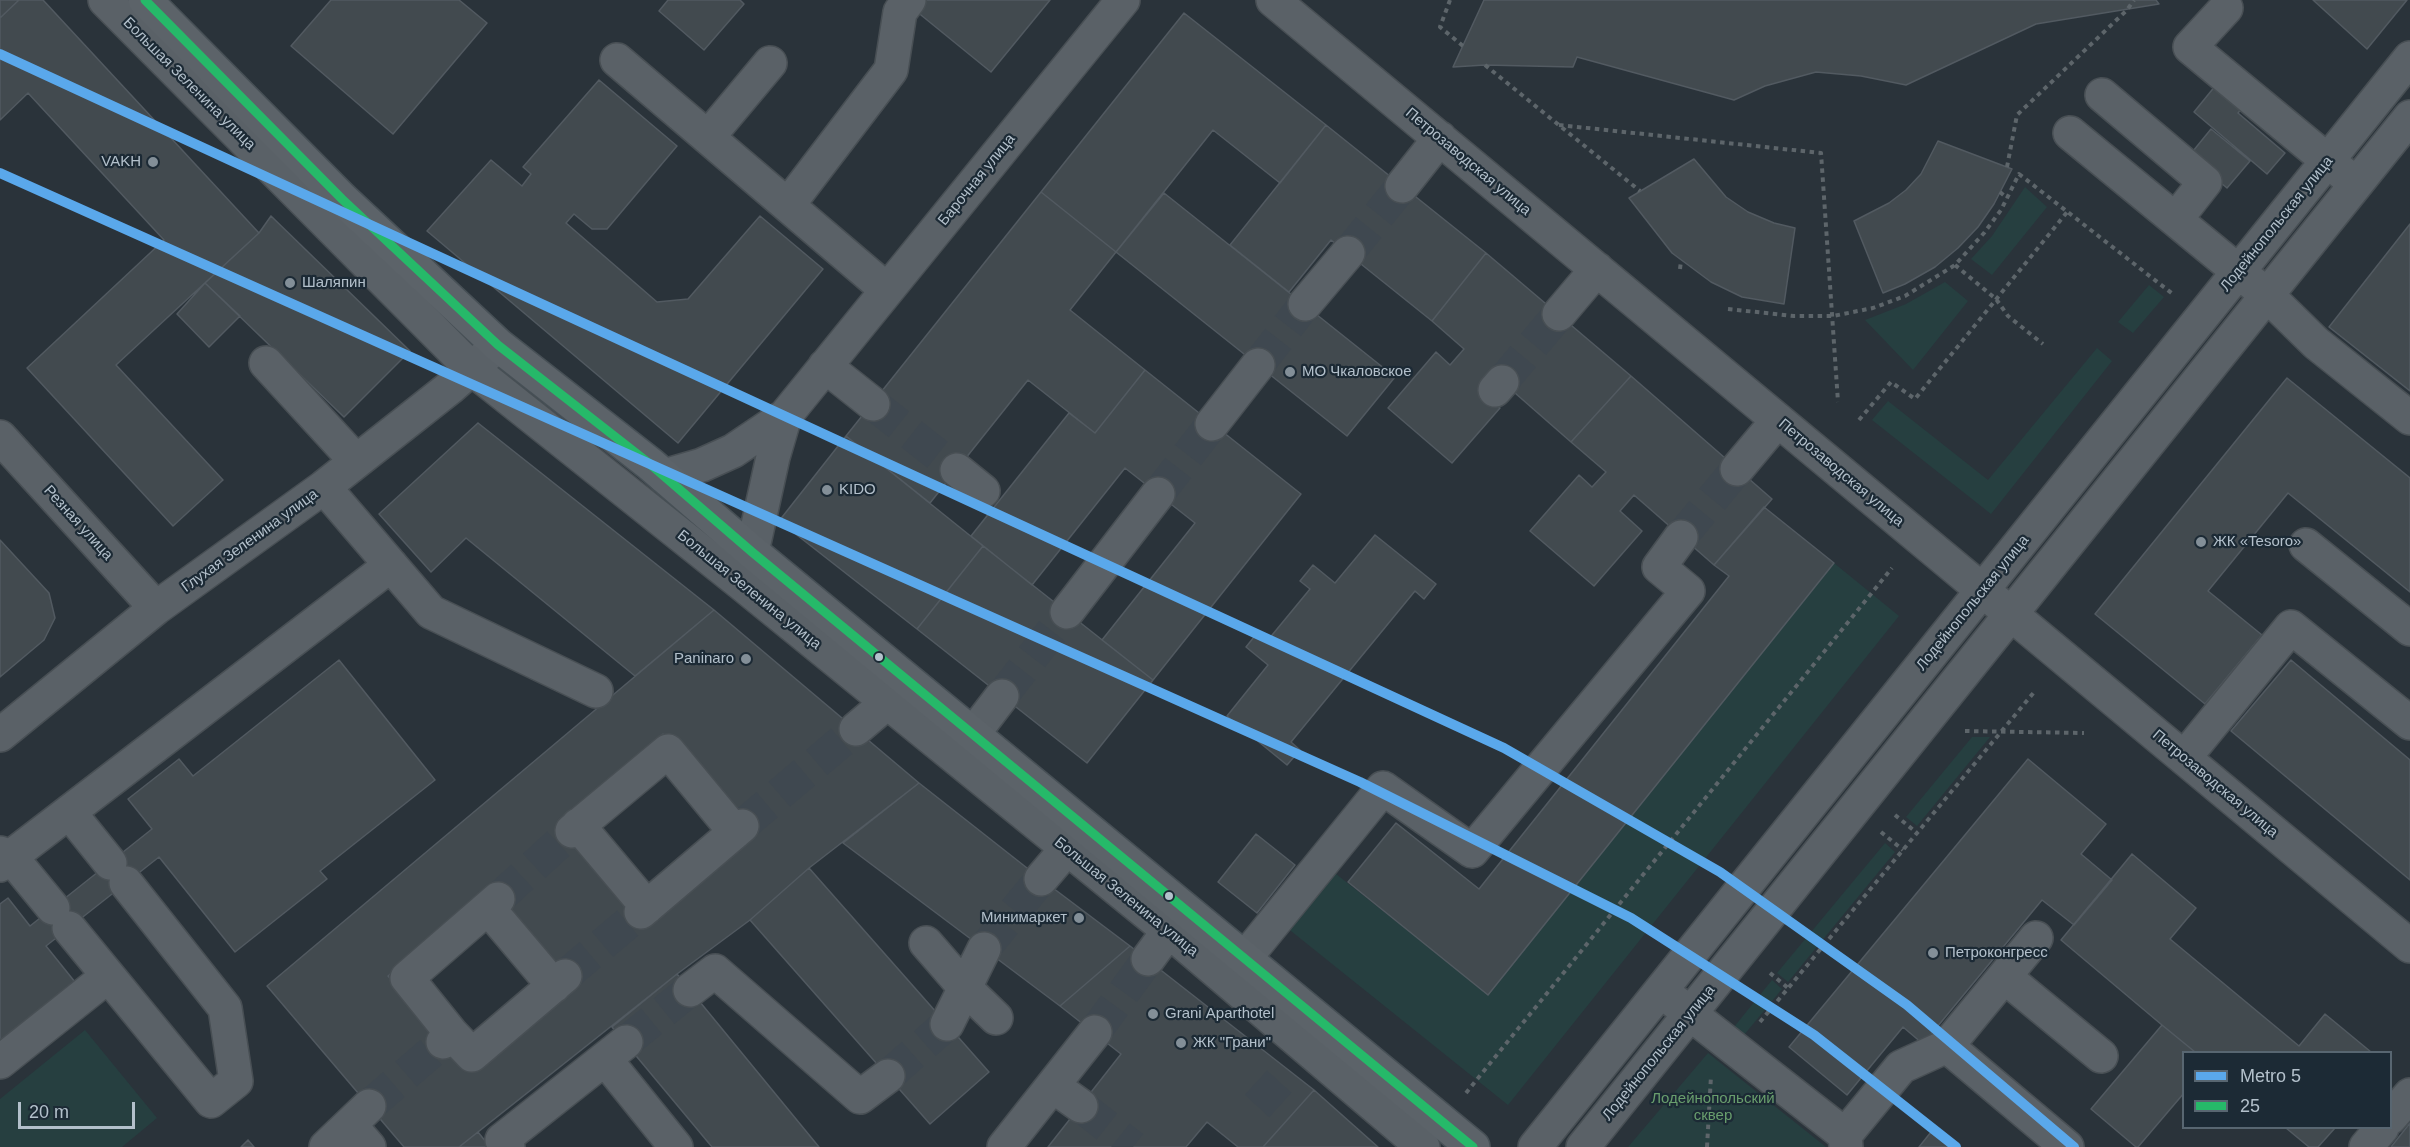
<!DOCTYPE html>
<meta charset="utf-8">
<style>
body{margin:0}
#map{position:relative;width:2410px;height:1147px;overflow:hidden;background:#2a333a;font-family:Helvetica,sans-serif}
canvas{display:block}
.legend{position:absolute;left:2182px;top:1051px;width:210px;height:78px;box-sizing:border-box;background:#1c2a35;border:2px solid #586671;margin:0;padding:8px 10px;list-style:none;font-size:18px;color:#b3c0cb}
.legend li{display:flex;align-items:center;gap:12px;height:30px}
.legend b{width:30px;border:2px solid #586671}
.scale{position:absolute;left:18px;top:1102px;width:117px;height:27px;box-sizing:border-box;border:3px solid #b3c0cb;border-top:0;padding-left:8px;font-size:18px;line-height:21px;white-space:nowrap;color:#b3c0cb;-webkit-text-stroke:4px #1c2a35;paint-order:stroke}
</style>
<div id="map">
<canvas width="2410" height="1147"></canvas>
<ul class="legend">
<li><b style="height:8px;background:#5aa8eb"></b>Metro 5</li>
<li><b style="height:8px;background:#26b969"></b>25</li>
</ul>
<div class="scale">20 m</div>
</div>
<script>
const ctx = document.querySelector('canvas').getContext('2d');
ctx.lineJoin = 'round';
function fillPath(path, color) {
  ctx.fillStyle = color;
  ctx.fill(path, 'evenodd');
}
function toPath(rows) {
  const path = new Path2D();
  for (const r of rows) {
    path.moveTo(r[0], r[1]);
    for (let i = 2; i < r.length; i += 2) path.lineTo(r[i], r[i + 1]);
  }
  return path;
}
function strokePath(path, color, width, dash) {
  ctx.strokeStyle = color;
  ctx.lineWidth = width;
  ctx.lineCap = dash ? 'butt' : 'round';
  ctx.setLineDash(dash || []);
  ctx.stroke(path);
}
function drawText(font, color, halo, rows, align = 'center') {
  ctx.font = font + ' Helvetica,sans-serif';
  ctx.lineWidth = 4.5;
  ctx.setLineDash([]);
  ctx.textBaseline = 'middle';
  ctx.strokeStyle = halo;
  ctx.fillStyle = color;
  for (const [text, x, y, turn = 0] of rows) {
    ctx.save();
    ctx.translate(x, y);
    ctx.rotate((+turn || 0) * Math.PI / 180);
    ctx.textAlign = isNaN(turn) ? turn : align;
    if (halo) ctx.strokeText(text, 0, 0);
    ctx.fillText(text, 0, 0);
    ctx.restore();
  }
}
fillPath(toPath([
 [2025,187,2047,207,1992,275,1971,259,1992,236],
 [1945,282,1968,301,1913,370,1865,320,1906,304],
 [2149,285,2164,297,2133,333,2118,322],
 [2097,348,2112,361,1991,514,1872,420,1888,401,1988,480],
 [1834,563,1899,616,1508,1105,1286,927,1331,870,1488,994],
 [1972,737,1990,737,1917,826,1906,817],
 [1885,843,1895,852,1788,982,1777,973],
 [1772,980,1782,989,1744,1035,1734,1027],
 [85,1030,157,1118,122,1147,0,1147,0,1099],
 [1708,1053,1713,1057,1826,1147,1628,1147]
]), '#263f40');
const building = toPath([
 [0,0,19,0,0,18,0,0],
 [19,0,43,0,259,233,116,365,223,480,173,526,27,368,164,240,28,93,0,120,0,18,19,0],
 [331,0,459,0,487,23,393,134,291,46,331,0],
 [668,0,740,0,744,4,704,50,659,11,668,0],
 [925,0,1050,0,991,72,916,11,925,0],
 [1484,0,2156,0,2159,4,2036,24,1906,85,1861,76,1816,72,1765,86,1734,100,1577,57,1573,67,1485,65,1453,67,1484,0],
 [2313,0,2407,0,2367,49,2313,0],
 [1184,13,1326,125,1280,183,1213,130,1116,252,1041,192,1184,13],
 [599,80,677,146,607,229,592,229,574,214,566,223,657,302,688,299,760,216,823,269,678,443,427,231,491,160,522,186,531,174,523,167,599,80],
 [2216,85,2242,108,2238,113,2285,153,2267,174,2194,112,2216,85],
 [1326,125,1486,253,1432,321,1331,240,1289,292,1230,245,1326,125],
 [2211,129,2250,161,2227,188,2189,156,2211,129],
 [1938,141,2012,169,1994,204,1978,227,1958,248,1935,267,1905,284,1883,293,1854,221,1889,203,1906,190,1921,174,1938,141],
 [1694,159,1726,197,1748,212,1774,223,1795,228,1784,304,1742,297,1711,282,1672,253,1629,198,1694,159],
 [1041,192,1116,252,1070,310,1145,370,1095,433,1028,380,930,503,846,436,1041,192],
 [1164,193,1395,377,1347,436,1116,252,1164,193],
 [271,216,410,351,344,417,205,283,259,233,271,216],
 [2410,224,2410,391,2329,327,2410,224],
 [1486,253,1631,376,1571,442,1491,372,1478,389,1500,408,1452,463,1388,408,1436,352,1450,365,1464,349,1432,321,1486,253],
 [205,283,240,316,209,347,177,314,205,283],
 [1145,370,1301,494,1153,680,1102,640,1195,523,1125,468,1032,585,971,536,1069,413,1095,433,1145,370],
 [1631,376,1772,499,1714,565,1634,495,1620,511,1642,531,1594,586,1530,531,1579,475,1592,487,1606,472,1571,442,1631,376],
 [2287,378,2410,478,2410,592,2288,493,2208,591,2262,635,2205,704,2095,614,2287,378],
 [478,423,714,610,635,676,466,538,431,572,379,514,478,423],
 [846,436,983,546,917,629,779,521,846,436],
 [1764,507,1834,563,1488,995,1348,882,1396,823,1479,889,1729,576,1714,565,1764,507],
 [1375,535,1436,584,1424,599,1415,591,1291,742,1300,750,1287,765,1227,716,1268,665,1246,647,1258,632,1268,640,1310,589,1300,581,1313,565,1335,583,1375,535],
 [0,540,49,593,55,618,44,640,0,677,0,540],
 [983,546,1153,680,1087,763,917,629,983,546],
 [714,610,919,783,809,868,750,920,677,974,459,1147,404,1147,267,986,714,610],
 [663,734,747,833,647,918,563,820,663,734],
 [489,889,570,982,469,1070,388,976,489,889],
 [339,660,435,780,320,871,327,879,235,952,159,857,46,946,75,982,0,1042,0,904,8,898,30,926,152,829,128,799,179,759,193,776,339,660],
 [2291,660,2410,760,2410,880,2231,731,2291,660],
 [2028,759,2106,824,2081,854,2112,880,2074,925,2042,900,1923,1044,1903,1027,1847,1095,1789,1047,2028,759],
 [919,783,1041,879,1130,946,1060,1006,843,843,919,783],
 [1256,834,1295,865,1257,913,1218,882,1256,834],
 [2132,854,2196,908,2170,939,2299,1046,2325,1014,2371,1052,2195,1052,2162,1025,2061,940,2132,854],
 [809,868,989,1072,930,1124,750,920,809,868],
 [1130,946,1314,1090,1263,1147,1238,1147,1207,1122,1186,1147,1048,1147,1121,1054,1060,1006,1130,946],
 [677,974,819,1147,712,1147,612,1027,677,974],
 [2162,1025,2195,1052,2184,1052,2184,1093,2138,1147,2136,1147,2091,1109,2162,1025],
 [1314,1090,1378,1147,1263,1147,1314,1090],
 [2410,1123,2410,1147,2391,1147,2410,1123],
 [2286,1128,2335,1128,2318,1147,2309,1147,2286,1128],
 [478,1132,490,1147,459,1147,478,1132],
 [1931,1132,1950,1147,1919,1147,1931,1132],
 [248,1140,254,1147,241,1147,248,1140]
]);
fillPath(building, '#424a4f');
strokePath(building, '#525a61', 1.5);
strokePath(toPath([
 [1348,253,1402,186],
 [1258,365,1305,304],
 [1502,382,1559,314],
 [873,404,957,470],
 [1158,494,1212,424],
 [1681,537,1737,469],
 [1002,696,1067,612],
 [742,826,856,729],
 [498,899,572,831],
 [984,949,1041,879],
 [565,976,641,912],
 [1095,1032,1148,959],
 [626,1042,690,990],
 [888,1076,947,1024],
 [369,1106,443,1042],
 [1081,1106,1133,1147],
 [1257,1106,1289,1071]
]), '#3f4850', 33, [33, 16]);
const minor = toPath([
 [105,0,472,369,742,584,1169,931,1423,1147],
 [1273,0,2410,946],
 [2226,8,2190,47,2345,175],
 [617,60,887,290],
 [2102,95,2205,182,2176,219],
 [2070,133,2267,295,2316,343,2410,418],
 [708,137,770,63],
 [1402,186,1440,138],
 [788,205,891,70,900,12,909,0],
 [1305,304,1348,253],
 [1559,314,1597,269],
 [266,363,356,461],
 [825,366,873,404],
 [1495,390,1502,382],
 [1212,424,1258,365],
 [0,437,156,608],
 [1737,469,1778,420],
 [957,470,983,491],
 [664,476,702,465,733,451,785,416,1123,0],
 [324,487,431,612,596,691],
 [2306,545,2410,629],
 [752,552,773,457,785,416],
 [1067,612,1158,494],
 [856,729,902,690],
 [973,734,1002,696],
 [0,735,156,608,324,487,452,386,488,354],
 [2184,758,2291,627,2410,723],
 [69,812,110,863],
 [578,825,647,907],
 [572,831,668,751,735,832],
 [0,853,11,857,53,908],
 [0,865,391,565],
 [1041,879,1081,832],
 [488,908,554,986],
 [641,912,742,826],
 [69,928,211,1101,236,1081,225,1008,126,883],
 [926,943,965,988,996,1018],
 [1245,958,1383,788,1472,851,1688,591,1659,567,1681,537],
 [1148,959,1181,914],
 [2005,977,2101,1056],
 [690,990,715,971,860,1097,888,1076],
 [1674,1001,1845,1135,1846,1147],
 [947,1024,984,949],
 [452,1034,407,978,498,899],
 [443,1042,452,1034,472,1055,565,976],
 [1947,1046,2036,938],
 [605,1059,676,1147],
 [0,1062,108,976],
 [1053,1086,1081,1106],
 [2390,1118,2410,1095],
 [350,1125,369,1147],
 [1845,1135,1901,1067,1947,1046,2067,1147],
 [326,1147,369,1106],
 [508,1147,502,1140,626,1042],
 [1004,1147,1095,1032],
 [1535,1147,2410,58],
 [1583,1147,2410,117],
 [2366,1147,2382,1128]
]);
const major = toPath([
 [145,0,342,199,498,345,650,464,752,552,1473,1147]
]);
strokePath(minor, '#484f54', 36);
strokePath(major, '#475056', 36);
strokePath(toPath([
 [1450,0,1440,27,1463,46],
 [1485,65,1640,191],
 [1559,125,1821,153,1838,402],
 [2007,167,2017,115,2127,10,2134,0],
 [2000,192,2007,198],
 [1955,265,1996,299,2008,316,2043,344],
 [1680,269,1681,261],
 [1728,309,1794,316,1833,316,1873,308,1905,296,1955,265,1984,233,2001,210,2019,174,2174,295],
 [1859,420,1891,382,1915,399,2068,211],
 [1965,731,2084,733],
 [1895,815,1917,833],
 [1881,832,1903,850],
 [1770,973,1788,988],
 [1760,1022,2035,691],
 [1466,1093,1892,568],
 [1707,1147,1711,1076]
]), '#5d656a', 4, [4.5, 4.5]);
strokePath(minor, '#5a6167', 33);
strokePath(major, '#5c6369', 33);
strokePath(toPath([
 [145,0,342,199,498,345,650,464,752,552,1473,1147]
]), '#26b969', 9);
strokePath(toPath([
 [0,54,1504,748,1720,872,1907,1005,2074,1147],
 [0,173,1360,782,1631,918,1814,1035,1956,1147]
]), '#5aa8eb', 10);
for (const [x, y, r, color] of [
 [153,162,6,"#838f98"],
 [290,283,6,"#838f98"],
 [1290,372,6,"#838f98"],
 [827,490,6,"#838f98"],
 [2201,542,6,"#838f98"],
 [879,657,5,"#b3c0cb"],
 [746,659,6,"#838f98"],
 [1169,896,5,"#b3c0cb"],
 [1079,918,6,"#838f98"],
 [1933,953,6,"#838f98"],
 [1153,1014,6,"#838f98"],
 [1181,1043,6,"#838f98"]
]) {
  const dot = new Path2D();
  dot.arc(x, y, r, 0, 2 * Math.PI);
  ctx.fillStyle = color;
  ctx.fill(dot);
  strokePath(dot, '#1c2a35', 2);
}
drawText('15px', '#b3c0cb', '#1c2a35', [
 ["Большая Зеленина улица",189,84,45],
 ["Петрозаводская улица",1468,162,40],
 ["Барочная улица",977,180,-51],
 ["Лодейнопольская улица",2277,224,-51],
 ["Петрозаводская улица",1841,473,40],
 ["Резная улица",78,523,48],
 ["Глухая Зеленина улица",250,541,-36],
 ["Большая Зеленина улица",749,590,39],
 ["Лодейнопольская улица",1973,603,-51],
 ["Петрозаводская улица",2215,784,40],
 ["Большая Зеленина улица",1126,897,39],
 ["Лодейнопольская улица",1659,1053,-51]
]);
drawText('15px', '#b3c0cb', '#1c2a35', [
 ["VAKH",141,162,"right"],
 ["Шаляпин",302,283],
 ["МО Чкаловское",1302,372],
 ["KIDO",839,490],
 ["ЖК «Tesoro»",2213,542],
 ["Paninaro",734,659,"right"],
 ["Минимаркет",1067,918,"right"],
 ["Петроконгресс",1945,953],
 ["Grani Aparthotel",1165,1014],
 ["ЖК \"Грани\"",1193,1043]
], 'left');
drawText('15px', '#699e6d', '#1c2a35', [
 ["Лодейнопольский",1713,1099],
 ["сквер",1713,1116]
]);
</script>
